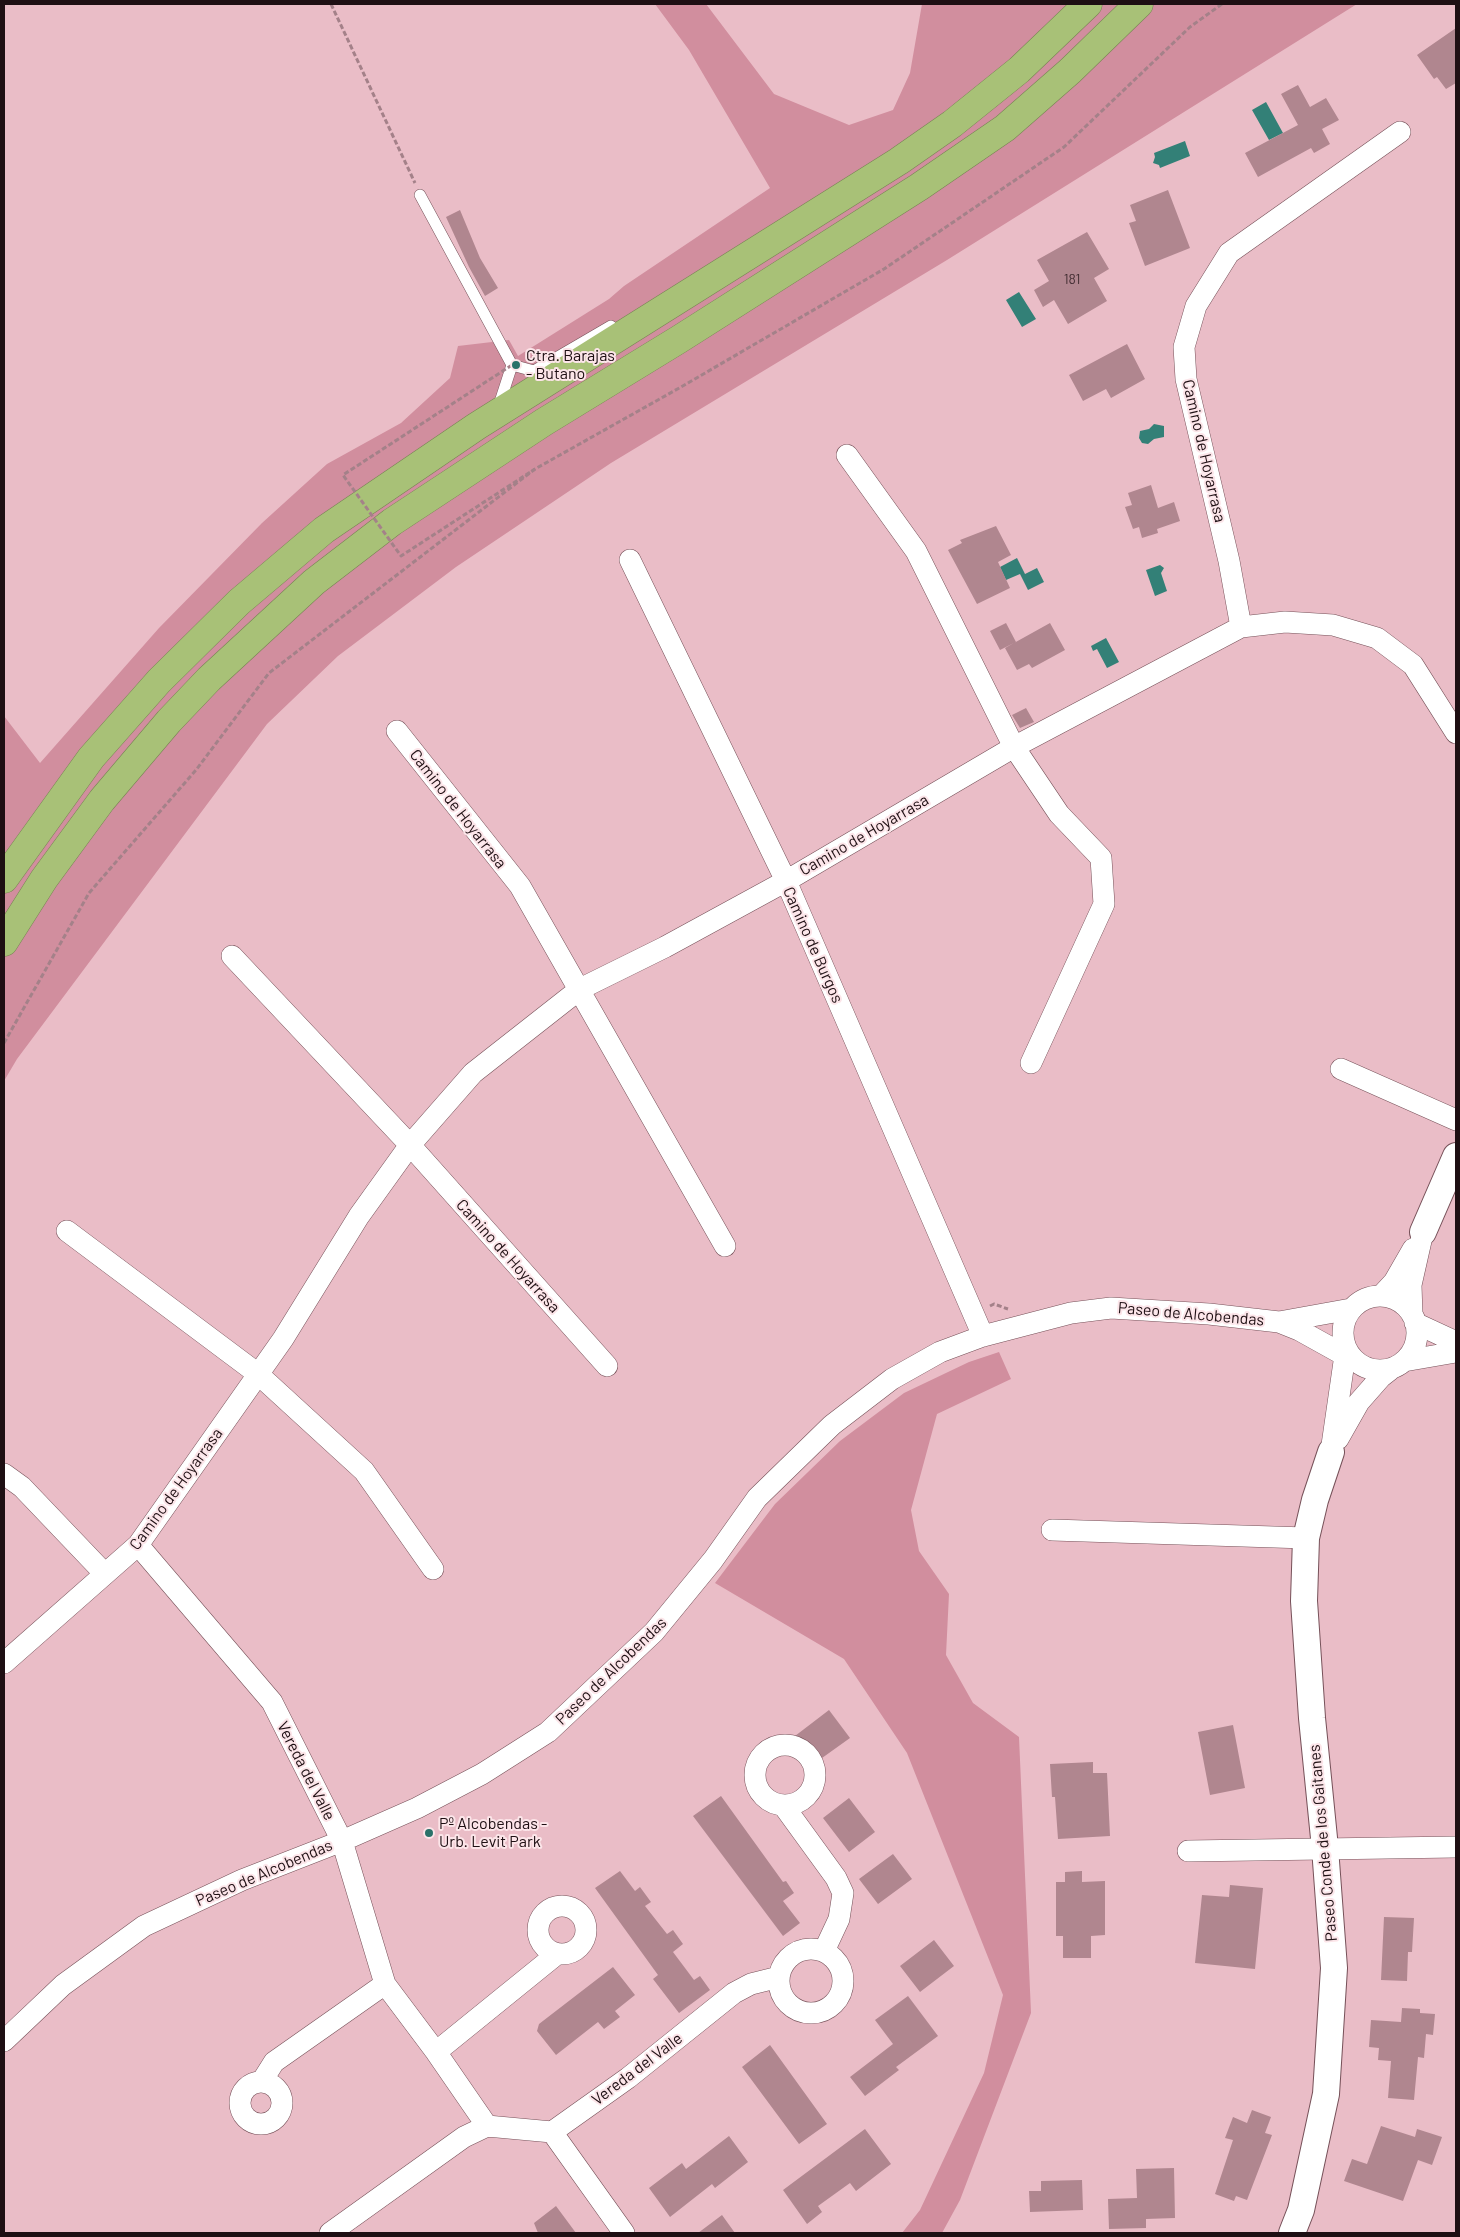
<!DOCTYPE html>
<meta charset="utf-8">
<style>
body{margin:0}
#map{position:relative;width:1460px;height:2237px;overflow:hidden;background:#eabdc7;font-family:Barlow,sans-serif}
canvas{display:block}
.frame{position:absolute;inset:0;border:5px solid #1e0f13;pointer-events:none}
</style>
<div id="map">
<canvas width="1460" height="2237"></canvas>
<div class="frame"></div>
</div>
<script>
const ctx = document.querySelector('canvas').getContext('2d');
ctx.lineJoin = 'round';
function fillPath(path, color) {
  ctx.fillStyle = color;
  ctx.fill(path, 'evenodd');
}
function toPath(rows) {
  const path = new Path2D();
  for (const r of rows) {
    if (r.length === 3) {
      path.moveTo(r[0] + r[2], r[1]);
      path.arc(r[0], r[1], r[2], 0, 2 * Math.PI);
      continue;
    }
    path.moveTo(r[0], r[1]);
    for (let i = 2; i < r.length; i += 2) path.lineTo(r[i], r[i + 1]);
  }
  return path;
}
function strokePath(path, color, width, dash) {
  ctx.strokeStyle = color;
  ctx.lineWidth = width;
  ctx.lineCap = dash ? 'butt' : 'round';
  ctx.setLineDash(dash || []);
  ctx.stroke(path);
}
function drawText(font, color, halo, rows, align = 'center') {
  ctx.font = font + ' Barlow,sans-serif';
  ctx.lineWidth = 4;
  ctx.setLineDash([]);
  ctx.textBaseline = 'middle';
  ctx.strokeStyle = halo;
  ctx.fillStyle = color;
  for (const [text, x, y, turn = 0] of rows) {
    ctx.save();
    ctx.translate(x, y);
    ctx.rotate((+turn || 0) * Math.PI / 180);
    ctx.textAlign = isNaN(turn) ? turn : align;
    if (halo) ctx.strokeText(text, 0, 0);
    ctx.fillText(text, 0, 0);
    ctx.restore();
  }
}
fillPath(toPath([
 [655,4,706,4,774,94,849,125,893,110,910,73,922,4,1357,4,947,260,611,463,456,567,338,656,267,724,17,1059,4,1081,4,716,40,763,159,628,262,523,327,464,401,423,450,378,458,346,509,340,518,356,609,299,624,286,770,188,689,50],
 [999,1352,1011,1379,937,1414,911,1510,919,1551,949,1594,946,1655,973,1703,1019,1737,1031,2013,960,2200,942,2233,902,2233,920,2210,984,2073,1003,1995,907,1753,844,1659,715,1583,775,1504,840,1441,904,1393,969,1362]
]), '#d18e9e');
fillPath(toPath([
 [1266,102,1283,133,1269,140,1252,110],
 [1185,141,1190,156,1160,168,1159,165,1153,163,1155,157,1154,153],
 [1019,292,1036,319,1022,327,1006,300],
 [1154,424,1164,426,1164,437,1154,439,1148,444,1142,443,1139,438,1140,431,1149,429],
 [1017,558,1025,574,1037,568,1044,582,1028,590,1020,574,1006,580,1000,567],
 [1160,565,1164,568,1161,573,1167,591,1155,596,1146,570],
 [1106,638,1119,662,1107,668,1097,649,1093,651,1091,646]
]), '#338077');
fillPath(toPath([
 [1456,28,1456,83,1446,89,1437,77,1434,79,1417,55],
 [1298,85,1310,107,1326,98,1339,120,1322,129,1330,144,1314,153,1311,148,1258,177,1245,153,1298,125,1281,94],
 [1168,190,1190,248,1145,266,1129,223,1136,221,1130,205],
 [460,210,480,258,498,288,485,296,469,267,446,217],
 [1087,232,1109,269,1094,278,1107,301,1068,324,1054,300,1043,307,1034,290,1049,281,1037,260],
 [1127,344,1145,379,1111,398,1106,389,1083,401,1069,375],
 [1151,485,1158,508,1174,502,1180,521,1157,529,1158,533,1142,538,1139,527,1133,529,1125,507,1132,505,1128,493],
 [996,526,1011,555,998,562,1010,588,977,604,948,550,962,543,960,540],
 [1006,623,1016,642,1000,650,990,631],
 [1050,623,1065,650,1032,668,1029,664,1017,670,1005,648],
 [1026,708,1034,722,1020,728,1012,715],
 [829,1710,850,1738,815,1763,795,1736],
 [1233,1725,1245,1788,1210,1795,1198,1732],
 [1093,1762,1093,1773,1107,1773,1110,1836,1058,1839,1055,1797,1052,1797,1050,1764],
 [721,1796,783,1882,786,1881,794,1893,783,1901,800,1923,783,1936,693,1816],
 [849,1798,875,1832,849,1852,823,1818],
 [893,1854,912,1879,878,1904,859,1879],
 [620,1871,635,1891,640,1887,651,1902,645,1906,667,1934,673,1930,683,1944,673,1952,694,1980,700,1976,710,1990,679,2013,653,1979,658,1975,595,1888],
 [1082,1871,1082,1882,1105,1881,1105,1935,1091,1936,1091,1958,1063,1958,1063,1936,1056,1936,1056,1882,1065,1882,1065,1872],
 [1230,1885,1263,1888,1255,1969,1195,1963,1202,1895,1229,1897],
 [1384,1917,1414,1918,1412,1952,1408,1952,1407,1981,1381,1980],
 [934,1940,954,1966,920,1992,900,1966],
 [613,1967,635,1995,615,2011,620,2017,604,2029,598,2022,556,2055,537,2031,539,2024],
 [908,1996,938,2036,896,2067,899,2070,865,2096,850,2077,893,2044,875,2020],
 [1402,2008,1420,2009,1420,2013,1435,2014,1433,2035,1426,2034,1424,2058,1418,2057,1414,2100,1388,2098,1391,2061,1378,2060,1379,2048,1369,2047,1371,2020,1401,2022],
 [770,2045,827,2124,799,2144,742,2067],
 [1252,2110,1271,2117,1265,2133,1272,2135,1247,2200,1236,2196,1234,2201,1215,2194,1233,2140,1225,2138,1233,2117,1247,2123],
 [1381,2126,1415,2137,1417,2129,1442,2137,1432,2165,1418,2160,1403,2201,1344,2181,1352,2159,1367,2164],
 [865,2129,891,2164,856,2191,850,2183,818,2206,822,2212,807,2224,783,2190],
 [729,2136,748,2162,715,2188,712,2184,670,2217,649,2188,682,2163,686,2169],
 [1174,2168,1175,2218,1146,2219,1146,2228,1109,2229,1108,2199,1137,2198,1136,2169],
 [1082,2180,1083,2210,1030,2212,1029,2191,1041,2191,1041,2181],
 [556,2206,576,2233,538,2233,534,2223],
 [722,2215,735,2233,698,2233]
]), '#b0868f');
const service = toPath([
 [420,195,512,365,534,371,611,326],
 [495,407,500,402,512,365]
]);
const minor = toPath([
 [847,455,916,551,1014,747,1059,814,1101,858,1104,904,1031,1063],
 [630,560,786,881,983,1336],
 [1241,627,1229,561,1186,379,1184,347,1196,306,1229,253,1400,132],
 [397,731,520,886,725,1246],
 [232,956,410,1145,607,1366],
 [1341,1069,1456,1120],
 [67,1231,258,1374,364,1471,433,1569],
 [1380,1333,37],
 [1381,1296,1394,1282,1413,1249],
 [1412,1315,1411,1285,1423,1232],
 [1279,1322,1351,1309],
 [1415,1323,1456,1342],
 [1404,1361,1456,1352],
 [1338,1439,1359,1402,1381,1377,1390,1370],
 [1331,1452,1346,1348],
 [4,1474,22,1487,105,1574],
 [1052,1530,1306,1538],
 [138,1545,272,1702,342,1841,385,1984,436,2052,487,2126],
 [4,1663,138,1545,283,1339,359,1216,410,1145,473,1073,580,989,665,947,786,881,1014,747,1241,627,1285,622,1333,625,1377,638,1413,665,1456,733],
 [785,1775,30],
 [783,1805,836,1878,843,1893,839,1919,824,1951],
 [1188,1851,1456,1847],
 [562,1930,24],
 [811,1981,32],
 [4,2041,63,1985,144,1926,242,1880,342,1841,417,1808,482,1774,548,1732,654,1632,713,1560,757,1498,832,1425,892,1379,940,1352,983,1336,1071,1313,1111,1308,1209,1314,1279,1322,1299,1330,1353,1360],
 [436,2052,557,1954],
 [262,2081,274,2062,385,1984],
 [261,2103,21],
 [552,2132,624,2233],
 [330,2233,464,2137,487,2126,552,2132,628,2078,734,1993,751,1984,779,1977]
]);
const tertiary = toPath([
 [1423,1232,1456,1156],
 [1292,2233,1301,2210,1326,2094,1334,1968,1325,1848,1312,1718,1304,1601,1306,1538,1315,1500,1331,1452]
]);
const motorway = toPath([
 [4,879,91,758,159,681,239,602,324,530,477,426,899,161,952,124,1019,70,1088,4],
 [4,942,44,879,102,800,169,721,209,679,314,582,392,522,544,422,678,340,919,187,1005,128,1070,71,1139,4]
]);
strokePath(service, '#765159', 12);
strokePath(minor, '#765159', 22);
strokePath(tertiary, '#765159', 28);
strokePath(motorway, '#788354', 29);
strokePath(toPath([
 [331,4,415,183],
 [4,1043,89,893,196,770,269,673,535,469,681,387,884,269,1064,147,1190,27,1222,4],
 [990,1306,994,1304,1008,1309]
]), '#a48189', 3, [5, 2.5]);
strokePath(service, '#fff', 11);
strokePath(minor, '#fff', 21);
strokePath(tertiary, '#fff', 26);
strokePath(motorway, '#a8c177', 28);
strokePath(toPath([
 [512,365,343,475,401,556,535,469]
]), '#a48189', 3, [5, 2.5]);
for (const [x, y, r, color] of [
 [516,365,5,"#2a7169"],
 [429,1833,5,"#2a7169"]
]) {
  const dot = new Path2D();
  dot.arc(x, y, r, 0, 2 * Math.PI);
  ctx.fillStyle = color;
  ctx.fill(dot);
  strokePath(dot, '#fce5e9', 2);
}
drawText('14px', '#422d32', null, [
 ["181",1072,279]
]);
drawText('16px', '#1e0f13', '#fce5e9', [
 ["Ctra. Barajas",526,356],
 ["- Butano",526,374],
 ["Pº Alcobendas -",439,1824],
 ["Urb. Levit Park",439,1842]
], 'left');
drawText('16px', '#1e0f13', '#fce5e9', [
 ["Camino de Hoyarrasa",1204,451,77],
 ["Camino de Hoyarrasa",458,809,52],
 ["Camino de Hoyarrasa",864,835,-30],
 ["Camino de Burgos",813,945,66],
 ["Camino de Hoyarrasa",508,1256,48],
 ["Paseo de Alcobendas",1191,1314,5],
 ["Camino de Hoyarrasa",176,1489,-54],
 ["Paseo de Alcobendas",611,1671,-44],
 ["Vereda del Valle",306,1771,63],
 ["Paseo Conde de los Gaitanes",1323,1843,-95],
 ["Paseo de Alcobendas",264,1873,-23],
 ["Vereda del Valle",637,2069,-37]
]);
</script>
